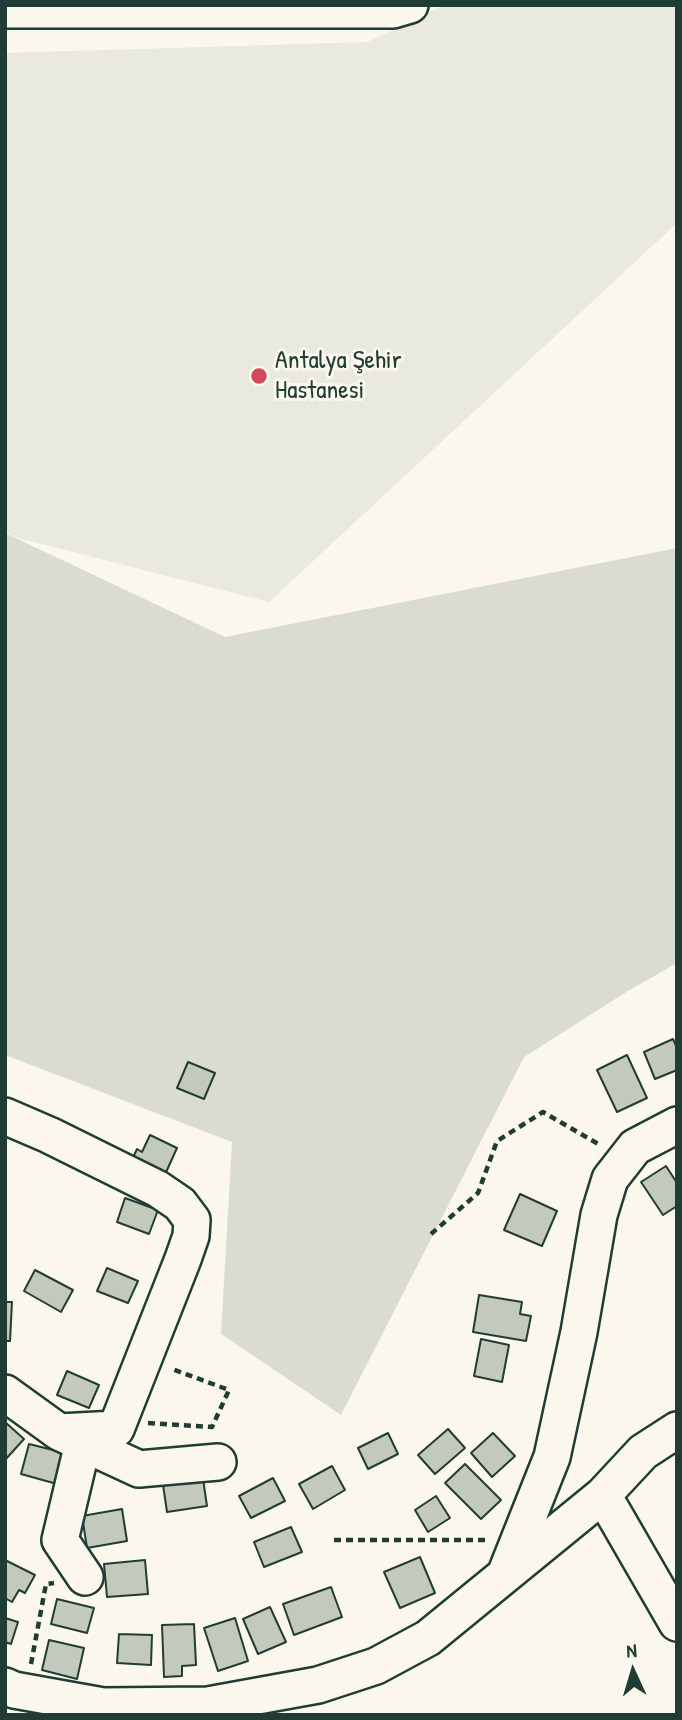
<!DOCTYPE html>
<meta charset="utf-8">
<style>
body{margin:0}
#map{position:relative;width:682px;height:1720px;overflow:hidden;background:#fbf7ec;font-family:"Patrick Hand",sans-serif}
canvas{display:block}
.frame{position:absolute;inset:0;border:7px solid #1f3d34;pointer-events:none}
.north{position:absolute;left:598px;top:1636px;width:70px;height:70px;-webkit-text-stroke:5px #fbf7ec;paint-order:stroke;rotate:356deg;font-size:19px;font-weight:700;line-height:28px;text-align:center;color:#1f3d34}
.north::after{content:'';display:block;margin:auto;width:24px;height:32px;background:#1f3d34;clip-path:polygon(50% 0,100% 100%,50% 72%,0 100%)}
</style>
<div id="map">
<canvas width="682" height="1720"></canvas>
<div class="frame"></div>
<div class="north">N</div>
</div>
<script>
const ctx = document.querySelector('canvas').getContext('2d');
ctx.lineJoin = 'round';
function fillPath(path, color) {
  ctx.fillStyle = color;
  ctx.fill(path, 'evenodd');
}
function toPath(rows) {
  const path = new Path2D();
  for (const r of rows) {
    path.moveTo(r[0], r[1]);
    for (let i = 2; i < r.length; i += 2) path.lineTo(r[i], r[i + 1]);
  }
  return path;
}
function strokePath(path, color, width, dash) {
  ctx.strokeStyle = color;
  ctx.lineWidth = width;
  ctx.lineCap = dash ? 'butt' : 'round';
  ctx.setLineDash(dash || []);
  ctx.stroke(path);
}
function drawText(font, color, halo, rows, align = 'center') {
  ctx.font = font + ' "Patrick Hand",sans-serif';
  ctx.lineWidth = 6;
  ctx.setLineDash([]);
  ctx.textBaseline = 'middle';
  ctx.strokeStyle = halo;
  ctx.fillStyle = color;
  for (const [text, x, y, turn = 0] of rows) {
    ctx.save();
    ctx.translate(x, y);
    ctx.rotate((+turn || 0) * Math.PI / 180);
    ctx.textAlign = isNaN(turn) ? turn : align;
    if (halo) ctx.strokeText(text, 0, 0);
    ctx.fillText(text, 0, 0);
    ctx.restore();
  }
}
fillPath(toPath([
 [445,5,677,5,677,223,269,602,14,537,5,530,5,53,368,42]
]), '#eae9de');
fillPath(toPath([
 [5,533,225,637,677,548,677,963,628,991,524,1057,341,1415,221,1334,232,1142,5,1055]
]), '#dbdcd1');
const building = toPath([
 [673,1039,677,1048,677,1070,655,1079,644,1052,673,1039],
 [627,1055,647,1098,617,1112,597,1070,627,1055],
 [188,1062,215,1073,204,1099,177,1088,188,1062],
 [150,1135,177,1148,163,1179,130,1164,137,1149,142,1152,150,1135],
 [666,1166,677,1183,677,1206,663,1215,641,1182,666,1166],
 [520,1194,557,1211,542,1246,504,1230,520,1194],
 [125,1198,158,1210,149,1234,117,1222,125,1198],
 [107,1268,138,1281,128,1303,97,1291,107,1268],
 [35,1270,73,1290,61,1312,24,1291,35,1270],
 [479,1295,522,1302,520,1314,531,1316,526,1341,473,1332,479,1295],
 [5,1302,12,1302,10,1341,5,1341,5,1302],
 [481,1339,509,1345,502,1382,474,1376,481,1339],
 [67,1371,99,1385,89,1408,57,1395,67,1371],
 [5,1422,24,1439,5,1460,5,1422],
 [448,1429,465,1448,435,1474,418,1455,448,1429],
 [388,1433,398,1454,368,1469,358,1448,388,1433],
 [493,1433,515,1456,492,1477,471,1453,493,1433],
 [29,1444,65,1453,57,1484,21,1474,29,1444],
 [465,1464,501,1500,481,1519,445,1483,465,1464],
 [332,1466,345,1490,313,1509,299,1484,332,1466],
 [202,1472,207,1506,167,1512,162,1478,202,1472],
 [273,1478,285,1501,251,1518,239,1496,273,1478],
 [436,1496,450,1518,428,1532,415,1510,436,1496],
 [122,1509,127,1541,87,1548,82,1516,122,1509],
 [291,1527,302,1552,264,1567,254,1542,291,1527],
 [420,1557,435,1593,400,1608,384,1572,420,1557],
 [5,1560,35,1575,25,1593,19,1590,12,1602,5,1598,5,1560],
 [145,1560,148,1594,107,1597,104,1564,145,1560],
 [331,1587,342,1617,294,1635,283,1604,331,1587],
 [57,1599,94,1608,87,1633,51,1624,57,1599],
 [270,1607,286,1642,258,1654,243,1619,270,1607],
 [5,1618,18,1622,11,1644,5,1642,5,1618],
 [235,1618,248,1661,218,1671,204,1628,235,1618],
 [194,1624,196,1665,182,1666,182,1676,164,1677,162,1625,194,1624],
 [119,1634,152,1635,151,1665,117,1663,119,1634],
 [49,1640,84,1648,77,1679,42,1670,49,1640]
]);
fillPath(building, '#c4c9be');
strokePath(building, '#1f3d34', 2);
const minor = toPath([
 [5,10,393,10,410,5],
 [5,1116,49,1135,158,1189,180,1204,192,1220,191,1236,183,1259,116,1429,59,1432],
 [5,1393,59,1432,139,1469,218,1462],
 [83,1443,60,1540,85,1577],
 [603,1495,677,1623],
 [505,1575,552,1457,579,1332,599,1215,610,1179,635,1147,677,1125],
 [5,1686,14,1690,103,1706,208,1705,318,1685,376,1666,428,1638,603,1495,643,1452,677,1430]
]);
strokePath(minor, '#1f3d34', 40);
strokePath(toPath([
 [431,1234,478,1193,497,1141,543,1112,600,1145],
 [148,1423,212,1427,229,1390,172,1369],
 [334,1540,490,1540],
 [31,1664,46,1584,54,1583]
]), '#1f3d34', 4.5, [7, 5]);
strokePath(minor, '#fbf7ec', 35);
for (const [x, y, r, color] of [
 [259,376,9,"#d1495b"]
]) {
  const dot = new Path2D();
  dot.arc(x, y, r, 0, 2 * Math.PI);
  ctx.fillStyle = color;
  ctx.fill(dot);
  strokePath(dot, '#fbf7ec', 2.5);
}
drawText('26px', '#1f3d34', '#fbf7ec', [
 ["Antalya Şehir",275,361],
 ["Hastanesi",275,391]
], 'left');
</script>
